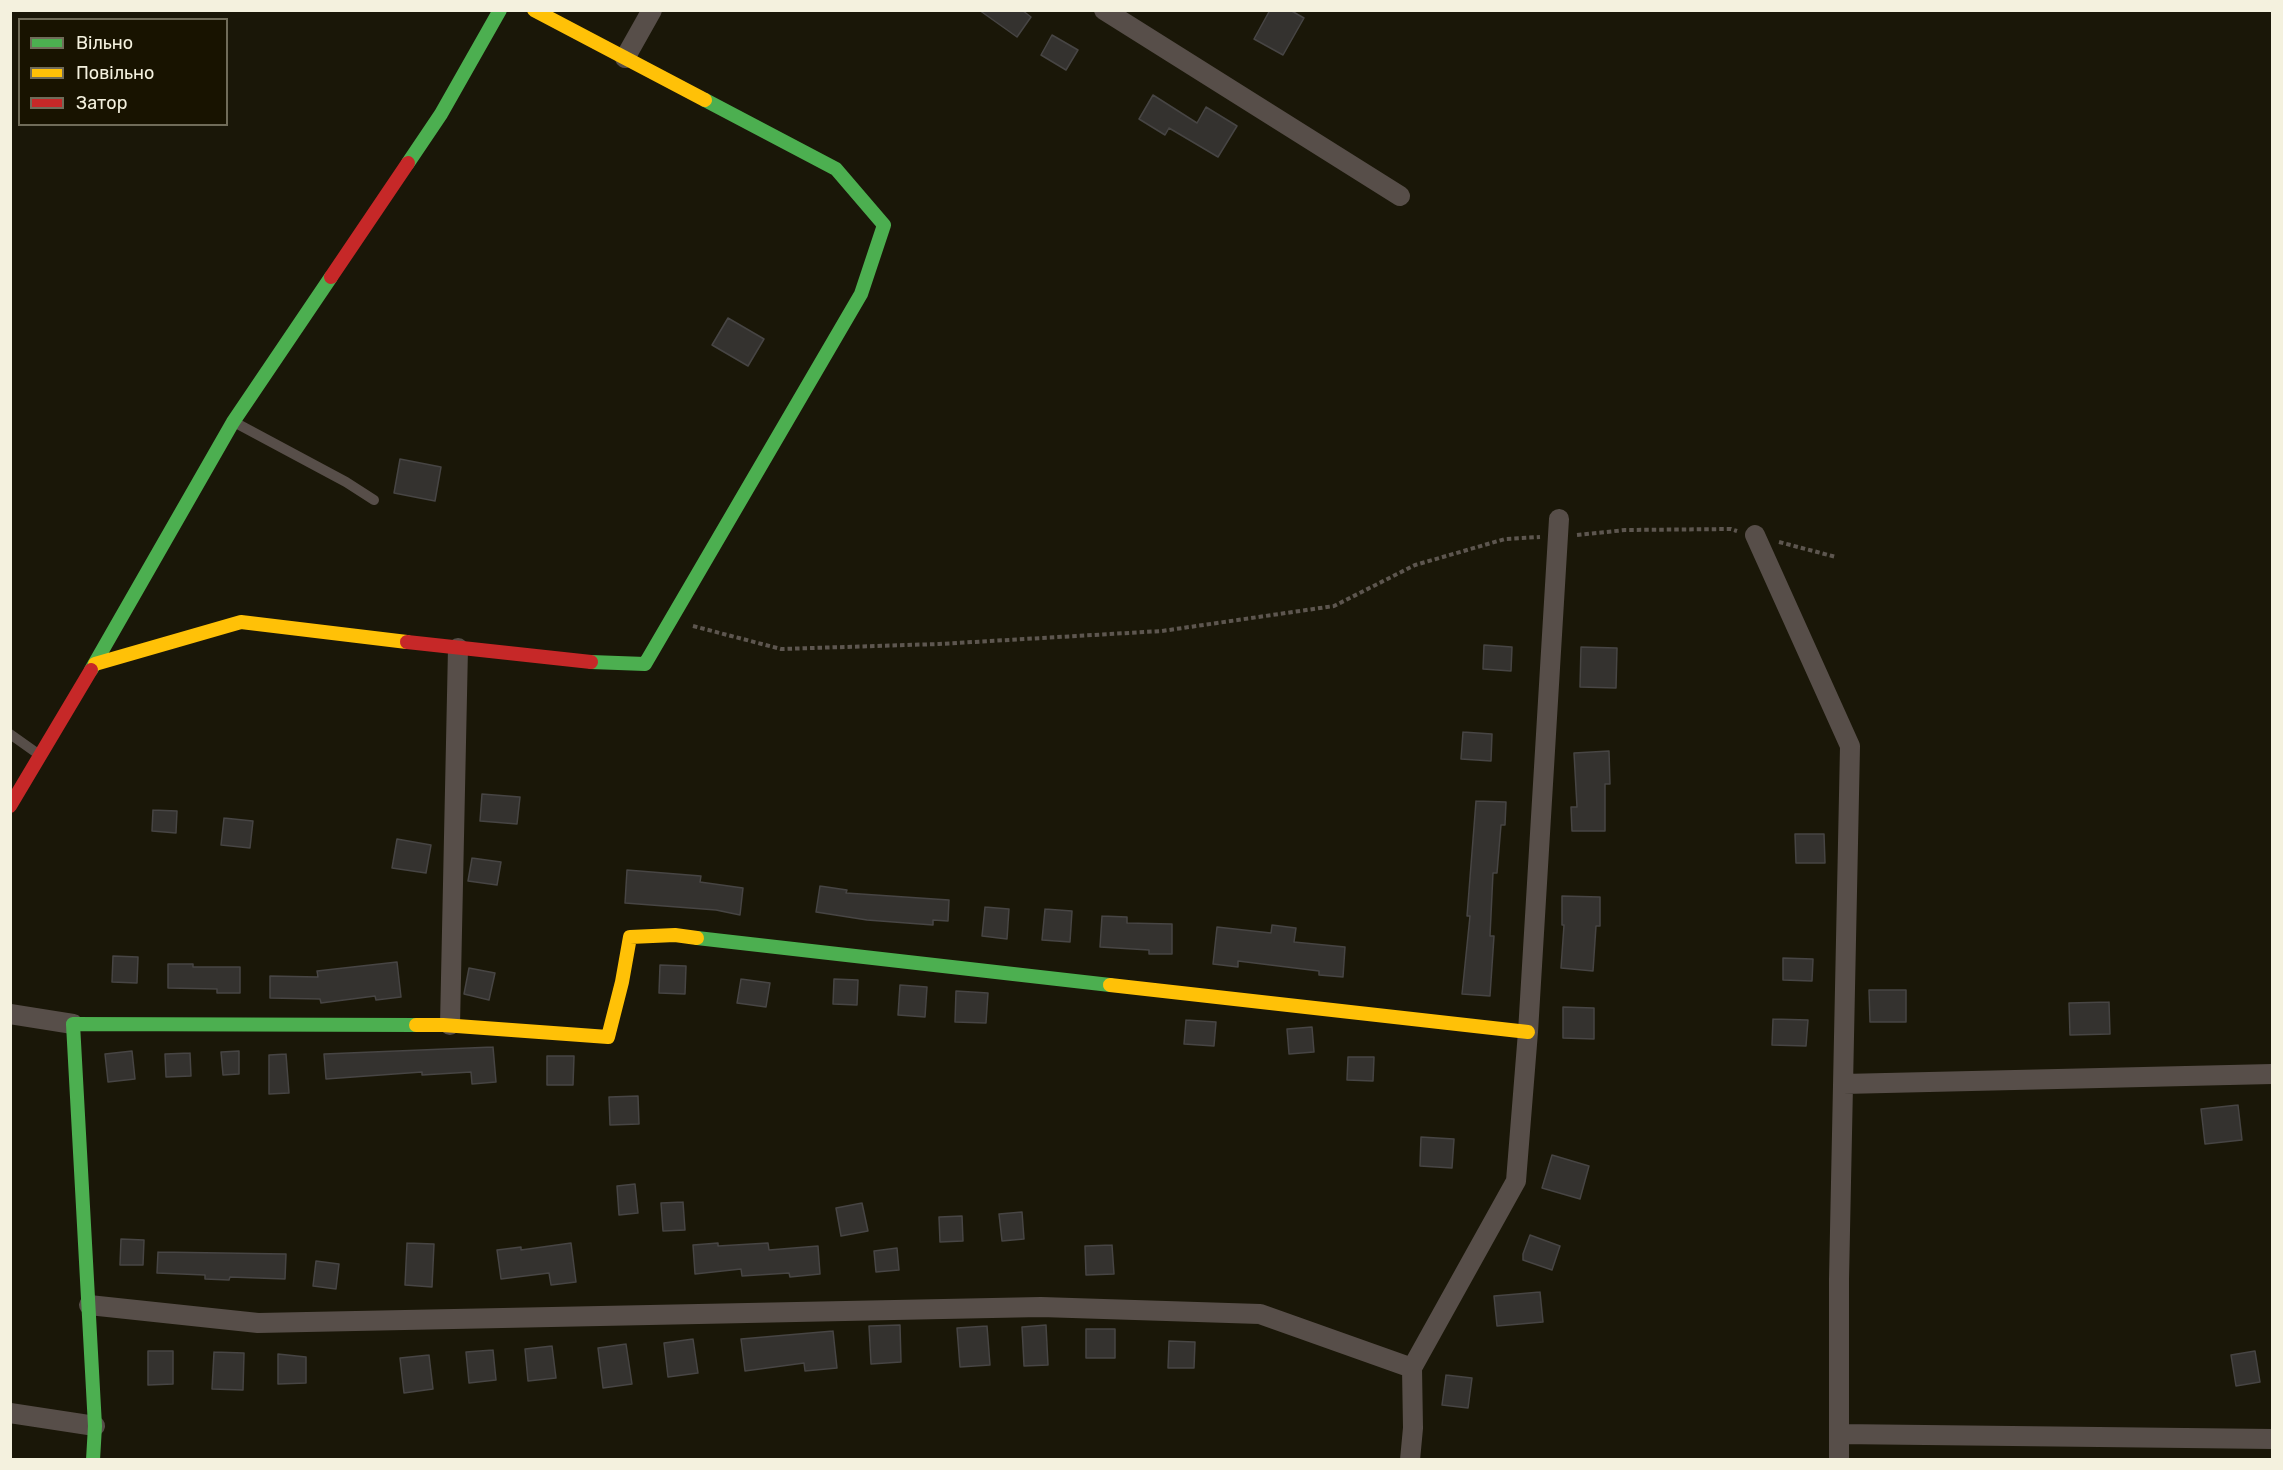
<!DOCTYPE html>
<meta charset="utf-8">
<style>
body{margin:0}
#map{position:relative;width:2283px;height:1470px;overflow:hidden;background:#1a1708;font-family:Rubik,sans-serif}
canvas{display:block}
.frame{position:absolute;inset:0;border:12px solid #f4f1de;pointer-events:none}
.legend{position:absolute;left:18px;top:18px;width:210px;height:108px;box-sizing:border-box;background:#181300;border:2px solid #706c59;margin:0;padding:8px 10px;list-style:none;font-size:18px;color:#f4f1de}
.legend li{display:flex;align-items:center;gap:12px;height:30px}
.legend b{width:30px;border:2px solid #706c59}
</style>
<div id="map">
<canvas width="2283" height="1470"></canvas>
<div class="frame"></div>
<ul class="legend">
<li><b style="height:8px;background:#4caf50"></b>Вільно</li>
<li><b style="height:8px;background:#ffc107"></b>Повільно</li>
<li><b style="height:8px;background:#c62828"></b>Затор</li>
</ul>
</div>
<script>
const ctx = document.querySelector('canvas').getContext('2d');
ctx.lineJoin = 'round';
function fillPath(path, color) {
  ctx.fillStyle = color;
  ctx.fill(path, 'evenodd');
}
function toPath(rows) {
  const path = new Path2D();
  for (const r of rows) {
    path.moveTo(r[0], r[1]);
    for (let i = 2; i < r.length; i += 2) path.lineTo(r[i], r[i + 1]);
  }
  return path;
}
function strokePath(path, color, width, dash) {
  ctx.strokeStyle = color;
  ctx.lineWidth = width;
  ctx.lineCap = dash ? 'butt' : 'round';
  ctx.setLineDash(dash || []);
  ctx.stroke(path);
}
const building = toPath([
 [979,10,1022,10,1031,17,1017,37,979,10],
 [1270,10,1290,10,1304,18,1283,55,1254,39,1270,10],
 [1052,35,1078,50,1066,70,1041,55,1052,35],
 [1153,95,1197,123,1206,107,1237,126,1218,157,1169,128,1165,135,1139,119,1153,95],
 [728,318,764,339,748,366,712,345,728,318],
 [400,459,441,467,435,501,394,493,400,459],
 [1484,645,1512,647,1511,671,1483,669,1484,645],
 [1581,647,1617,648,1616,688,1580,687,1581,647],
 [1463,732,1492,734,1491,761,1461,759,1463,732],
 [1609,751,1610,784,1605,784,1605,831,1572,831,1571,807,1577,807,1574,753,1609,751],
 [482,794,520,797,517,824,480,821,482,794],
 [1476,801,1506,802,1505,825,1501,825,1497,873,1493,873,1490,936,1494,936,1490,996,1462,994,1470,916,1467,916,1476,801],
 [153,810,177,811,176,833,152,831,153,810],
 [224,818,253,821,250,848,221,845,224,818],
 [1795,834,1824,834,1825,863,1796,863,1795,834],
 [397,839,431,845,426,873,392,868,397,839],
 [472,858,501,862,497,885,468,881,472,858],
 [627,870,701,876,700,882,743,888,740,915,716,910,625,903,627,870],
 [820,886,847,890,846,893,949,900,948,921,933,920,933,925,867,920,816,912,820,886],
 [1562,896,1600,897,1600,926,1596,926,1593,971,1561,968,1564,925,1562,925,1562,896],
 [985,907,1009,909,1007,939,982,936,985,907],
 [1045,909,1072,911,1070,942,1042,940,1045,909],
 [1102,916,1127,917,1127,923,1172,924,1172,954,1149,954,1149,950,1100,947,1102,916],
 [1272,925,1296,928,1294,942,1345,947,1343,977,1319,975,1319,971,1238,961,1238,967,1213,964,1217,927,1271,933,1272,925],
 [113,956,138,957,137,983,112,982,113,956],
 [1783,958,1813,959,1812,981,1783,980,1783,958],
 [397,962,401,997,376,1000,375,996,321,1003,320,999,270,998,270,976,318,977,317,971,397,962],
 [168,964,193,964,193,967,240,967,240,993,217,993,217,989,168,988,168,964],
 [660,965,686,966,685,994,659,993,660,965],
 [469,968,495,973,489,1000,464,994,469,968],
 [741,979,770,983,766,1007,737,1003,741,979],
 [834,979,858,980,857,1005,833,1004,834,979],
 [900,985,927,987,925,1017,898,1015,900,985],
 [1869,990,1906,990,1906,1022,1870,1022,1869,990],
 [956,991,988,993,986,1023,955,1022,956,991],
 [2109,1002,2110,1034,2070,1035,2069,1003,2109,1002],
 [1563,1007,1594,1008,1594,1039,1563,1038,1563,1007],
 [1773,1019,1808,1020,1806,1046,1772,1045,1773,1019],
 [1186,1020,1216,1022,1214,1046,1184,1044,1186,1020],
 [1312,1027,1314,1052,1289,1054,1287,1029,1312,1027],
 [493,1047,496,1082,472,1084,471,1072,422,1075,422,1072,326,1079,324,1054,493,1047],
 [132,1051,135,1079,108,1082,105,1054,132,1051],
 [239,1051,239,1074,223,1075,221,1052,239,1051],
 [190,1053,191,1076,166,1077,165,1054,190,1053],
 [286,1054,289,1093,269,1094,269,1055,286,1054],
 [547,1056,574,1056,573,1085,547,1085,547,1056],
 [1348,1057,1374,1057,1373,1081,1347,1080,1348,1057],
 [638,1096,639,1124,610,1125,609,1097,638,1096],
 [2238,1105,2242,1140,2205,1144,2201,1109,2238,1105],
 [1421,1137,1454,1139,1452,1168,1420,1166,1421,1137],
 [1552,1155,1589,1166,1580,1199,1542,1188,1552,1155],
 [635,1184,638,1213,619,1215,617,1186,635,1184],
 [683,1202,685,1230,663,1231,661,1203,683,1202],
 [862,1203,868,1231,841,1236,836,1208,862,1203],
 [1022,1212,1024,1239,1002,1241,999,1214,1022,1212],
 [962,1216,963,1241,940,1242,939,1217,962,1216],
 [1530,1235,1560,1246,1552,1270,1523,1260,1523,1254,1530,1235],
 [121,1239,144,1240,143,1265,120,1265,121,1239],
 [407,1243,434,1244,432,1287,405,1285,407,1243],
 [571,1243,576,1282,551,1285,549,1273,501,1279,497,1250,521,1247,521,1250,571,1243],
 [718,1243,718,1246,768,1243,769,1250,818,1246,820,1274,790,1277,789,1273,742,1276,741,1269,695,1274,693,1245,718,1243],
 [1112,1245,1114,1274,1086,1275,1085,1246,1112,1245],
 [897,1248,899,1270,876,1272,874,1251,897,1248],
 [158,1252,286,1254,285,1279,230,1277,229,1280,205,1279,205,1275,157,1273,158,1252],
 [316,1261,339,1264,336,1289,313,1286,316,1261],
 [1540,1292,1543,1322,1497,1326,1494,1296,1540,1292],
 [900,1325,901,1362,871,1364,869,1326,900,1325],
 [1046,1325,1048,1365,1024,1366,1022,1327,1046,1325],
 [987,1326,990,1365,960,1367,957,1328,987,1326],
 [1086,1329,1115,1329,1115,1358,1086,1358,1086,1329],
 [833,1331,837,1368,805,1371,804,1363,745,1371,741,1339,833,1331],
 [693,1339,698,1373,668,1377,664,1343,693,1339],
 [1169,1341,1195,1342,1194,1368,1168,1368,1169,1341],
 [626,1344,632,1384,603,1388,598,1348,626,1344],
 [552,1346,556,1378,528,1381,525,1349,552,1346],
 [493,1350,496,1380,469,1383,466,1352,493,1350],
 [148,1351,173,1351,173,1384,148,1385,148,1351],
 [2255,1351,2260,1382,2236,1386,2231,1355,2255,1351],
 [214,1352,244,1353,243,1390,212,1389,214,1352],
 [278,1354,306,1357,306,1383,278,1384,278,1354],
 [429,1355,433,1389,404,1393,400,1358,429,1355],
 [1446,1375,1472,1378,1468,1408,1442,1405,1446,1375]
]);
fillPath(building, '#34322f');
strokePath(building, '#474544', 1.5);
strokePath(toPath([
 [1577,535,1625,530,1731,529,1737,531],
 [1779,542,1836,557],
 [693,626,781,649,939,644,1162,631,1334,606,1415,565,1505,539,1540,537]
]), '#5d564f', 4, [4.5, 3]);
strokePath(toPath([
 [234,422,346,482,374,500],
 [10,734,41,756]
]), '#574e49', 10);
strokePath(toPath([
 [1104,10,1400,196],
 [625,58,652,10],
 [1755,535,1850,746,1839,1279,1839,1460],
 [10,1014,73,1024],
 [450,1025,458,648],
 [1843,1084,2272,1074],
 [89,1305,258,1323,1041,1307,1260,1314,1412,1368],
 [10,1413,95,1426],
 [1839,1434,2272,1439],
 [1410,1460,1413,1428,1412,1368,1516,1181,1528,1032,1559,519]
]), '#574e49', 20);
strokePath(toPath([
 [408,163,441,114,500,10],
 [591,662,645,664,861,294,884,225,836,169,705,100],
 [91,670,233,422,331,277],
 [697,938,1110,985],
 [93,1460,95,1426,73,1024,416,1025]
]), '#4caf50', 14);
strokePath(toPath([
 [534,10,705,100],
 [95,664,241,622,407,642],
 [1110,985,1528,1032],
 [416,1025,443,1025,608,1037,622,982,630,937,675,935,697,938]
]), '#ffc107', 14);
strokePath(toPath([
 [331,277,408,163],
 [407,642,591,662],
 [10,806,91,670]
]), '#c62828', 14);
</script>
